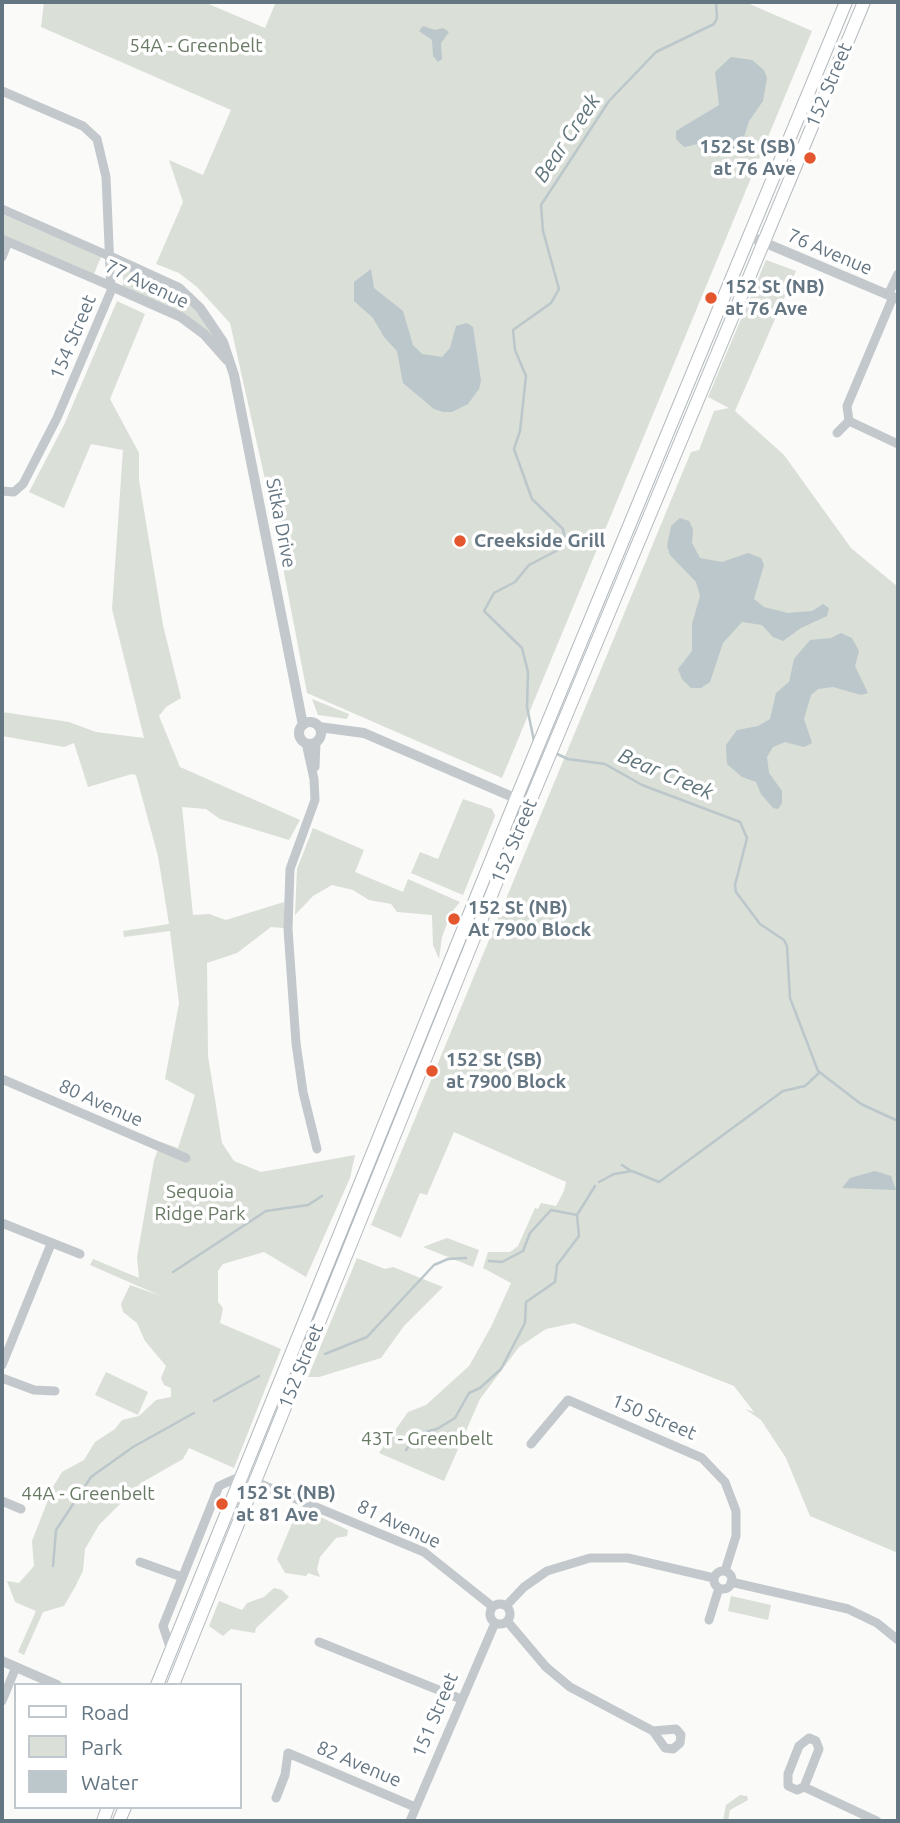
<!DOCTYPE html>
<style>
body{margin:0}
#map{position:relative;width:900px;height:1823px;overflow:hidden;background:#fafaf8;font-family:Ubuntu,sans-serif}
canvas{display:block}
.frame{position:absolute;inset:0;border:4px solid #657683;pointer-events:none}
.legend{position:absolute;left:14px;top:1683px;width:228px;height:126px;box-sizing:border-box;background:#fff;border:2px solid #c1c8cd;margin:0;padding:9px 12px;list-style:none;font-size:21px;color:#657683}
.legend li{display:flex;align-items:center;gap:14px;height:35px}
.legend b{width:35px;border:2px solid #c1c8cd}
</style>
<div id="map">
<canvas width="900" height="1823"></canvas>
<div class="frame"></div>
<ul class="legend">
<li><b style="height:9px;background:#fff"></b>Road</li>
<li><b style="height:19px;background:#dadfd7"></b>Park</li>
<li><b style="height:19px;background:#bbc7cb"></b>Water</li>
</ul>
</div>
<script>
const ctx = document.querySelector('canvas').getContext('2d');
ctx.lineJoin = 'round';
function fillPath(path, color) {
  ctx.fillStyle = color;
  ctx.fill(path, 'evenodd');
}
function toPath(rows) {
  const path = new Path2D();
  for (const r of rows) {
    if (r.length === 3) {
      path.moveTo(r[0] + r[2], r[1]);
      path.arc(r[0], r[1], r[2], 0, 2 * Math.PI);
      continue;
    }
    path.moveTo(r[0], r[1]);
    for (let i = 2; i < r.length; i += 2) path.lineTo(r[i], r[i + 1]);
  }
  return path;
}
function strokePath(path, color, width, dash) {
  ctx.strokeStyle = color;
  ctx.lineWidth = width;
  ctx.lineCap = dash ? 'butt' : 'round';
  ctx.setLineDash(dash || []);
  ctx.stroke(path);
}
function drawText(font, color, halo, rows, align = 'center') {
  ctx.font = font + ' Ubuntu,sans-serif';
  ctx.lineWidth = 7;
  ctx.setLineDash([]);
  ctx.textBaseline = 'middle';
  ctx.strokeStyle = halo;
  ctx.fillStyle = color;
  for (const [text, x, y, turn = 0] of rows) {
    ctx.save();
    ctx.translate(x, y);
    ctx.rotate((+turn || 0) * Math.PI / 180);
    ctx.textAlign = isNaN(turn) ? turn : align;
    if (halo) ctx.strokeText(text, 0, 0);
    ctx.fillText(text, 0, 0);
    ctx.restore();
  }
}
fillPath(toPath([
 [44,2,204,2,265,28,276,2,745,2,812,31,502,778,307,693,273,515,230,323,197,287,179,273,156,264,183,202,169,160,203,175,231,110,41,27],
 [2,214,101,257,94,274,2,234],
 [766,260,796,271,735,411,784,455,851,548,898,587,898,1553,810,1516,786,1458,761,1420,745,1409,754,1412,734,1386,574,1323,546,1329,519,1347,480,1399,444,1481,379,1453,408,1412,426,1405,469,1366,491,1327,511,1283,483,1268,488,1252,510,1252,518,1246,535,1208,538,1209,541,1203,556,1206,564,1191,566,1182,454,1132,427,1195,420,1193,401,1238,371,1225,691,452,699,450,714,411,729,408,708,397],
 [123,265,164,283,189,301,221,344,123,288],
 [117,301,145,314,110,399,139,453,139,480,163,625,181,698,166,707,159,716,180,767,300,820,289,840,220,819,206,809,182,807,193,915,209,914,226,920,284,902,284,928,271,927,237,953,207,963,208,1056,222,1143,234,1161,261,1172,355,1155,350,1178,306,1277,264,1252,223,1264,218,1271,218,1302,223,1308,220,1323,281,1349,234,1468,189,1448,183,1459,141,1483,99,1525,85,1549,83,1571,75,1587,64,1606,43,1612,24,1655,18,1652,36,1611,15,1602,7,1581,19,1583,34,1566,32,1541,53,1487,62,1472,84,1460,95,1442,115,1429,122,1420,139,1416,156,1400,171,1397,171,1388,164,1385,161,1378,166,1366,145,1341,137,1323,123,1312,121,1304,130,1285,161,1296,90,1265,93,1259,139,1278,137,1257,154,1160,161,1142,178,1148,195,1095,165,1079,179,1003,170,931,124,937,123,931,169,924,158,856,136,775,132,774,88,787,74,743,64,747,2,736,2,712,69,722,96,732,144,738,112,609,123,450,91,444,64,508,29,492,64,425],
 [312,699,349,714,347,719,318,715],
 [463,799,492,809,495,816,463,895,411,873,420,852,438,859],
 [313,828,364,850,355,872,403,892,408,879,460,902,451,913,442,937,439,959,433,945,432,915,397,912,391,904,369,900,353,890,332,885,313,896,295,915,297,869],
 [447,1238,479,1250,473,1267,423,1247],
 [357,1258,385,1269,393,1267,443,1287,404,1326,381,1358,319,1377,308,1377],
 [106,1372,148,1392,138,1415,95,1395],
 [299,1507,348,1530,347,1536,336,1538,320,1557,317,1569,320,1577,308,1573,306,1576,285,1573,277,1559],
 [274,1588,282,1590,289,1597,256,1628,255,1633,231,1629,223,1636,209,1626,219,1601,242,1610,247,1603,264,1597],
 [731,1596,771,1605,768,1620,728,1611],
 [740,1795,747,1796,748,1800,730,1810,728,1821,723,1821,726,1805]
]), '#dadfd7');
fillPath(toPath([
 [423,26,435,30,443,28,449,32,441,43,442,59,438,62,433,56,432,40,419,31],
 [731,57,752,60,764,70,767,78,763,101,749,121,742,143,733,149,711,141,684,147,676,139,676,131,719,105,715,72],
 [371,269,374,288,403,311,413,345,422,354,442,357,450,348,456,326,467,323,473,327,481,381,479,389,468,404,452,412,443,412,434,409,403,383,397,351,384,337,373,318,354,301,354,282],
 [680,518,689,521,693,529,692,543,700,558,722,562,748,553,761,558,764,565,754,599,764,607,788,613,812,611,823,604,829,608,827,616,801,628,783,641,773,637,762,625,742,622,723,643,710,682,701,688,691,688,682,679,678,669,692,651,692,624,700,596,696,582,670,555,667,546,671,526],
 [841,633,852,638,859,651,855,666,868,693,861,695,833,687,818,689,811,695,804,719,812,743,804,747,785,742,773,747,767,757,769,773,782,791,782,803,778,809,773,808,761,794,756,782,742,777,727,764,726,745,737,730,758,726,770,719,776,693,789,682,794,659,810,640,831,638],
 [875,1171,891,1176,896,1190,842,1188,850,1178]
]), '#bbc7cb');
strokePath(toPath([
 [534,741,527,707,528,672,522,648,484,611,494,593,515,582,529,565,558,550,565,539,563,529,532,499,514,449,520,431,526,376,515,350,513,330,551,303,559,289,543,231,541,205,609,101,656,52,714,24,717,18,716,2],
 [555,753,568,759,605,764,642,785,740,822,747,838,735,885,736,892,760,924,784,940,787,946,790,998,818,1071,861,1104,898,1121],
 [622,1165,631,1171],
 [599,1182,614,1174,632,1171,659,1182,783,1091,805,1086,820,1072],
 [489,1261,502,1262,523,1251,530,1233,551,1210,577,1215,595,1186],
 [173,1272,266,1211,308,1205,322,1196],
 [325,1354,367,1337,434,1265,448,1259,466,1258],
 [214,1401,259,1376],
 [406,1450,418,1434,437,1429,455,1418,469,1393,480,1388,501,1369,525,1323,526,1302,555,1282,557,1265,579,1236,577,1215],
 [53,1566,56,1530,91,1477,133,1447,194,1413]
]), '#bbc7cb', 2.5);
const secondary = toPath([
 [157,1685,516,799,846,2],
 [173,1685,497,881,864,2],
 [103,1821,108,1807],
 [119,1821,125,1807]
]);
strokePath(secondary, '#b3babf', 14);
strokePath(toPath([
 [2,91,83,126,97,139,106,177,111,291,57,418,23,484,14,492,2,491],
 [2,209,109,256],
 [2,239,111,286],
 [2,257,8,242],
 [888,295,898,274],
 [849,421,847,406,893,297],
 [849,421,898,444],
 [837,433,849,421],
 [306,743,314,779,315,800,290,869,288,929,296,1043,303,1092,317,1149],
 [315,767,316,742],
 [2,1079,186,1158],
 [2,1223,80,1254],
 [2,1365,51,1244],
 [2,1378,34,1390,55,1391],
 [531,1444,568,1400,702,1458,725,1482,736,1511,736,1536,725,1571],
 [2,1501,21,1509],
 [140,1562,182,1577],
 [723,1580,9],
 [731,1582,848,1609,877,1623,898,1640],
 [500,1614,10],
 [506,1606,524,1587,547,1571,590,1558,628,1558,714,1578],
 [709,1620,719,1588],
 [507,1621,546,1667,570,1687,653,1731,676,1729,681,1735,680,1743,673,1749,665,1748,653,1731],
 [319,1642,461,1699],
 [171,1650,163,1626,219,1486,241,1476,424,1552,493,1607],
 [2,1701,16,1667],
 [804,1787,819,1749,816,1741,809,1738,799,1746,788,1774,788,1786,797,1790,804,1787,877,1821],
 [276,1798,285,1775,288,1753,415,1807],
 [410,1821,495,1623]
]), '#c3c8cc', 9);
strokePath(toPath([
 [749,236,898,299],
 [109,256,179,288,200,308,223,342,234,375,303,725],
 [111,286,181,317,204,334,227,360],
 [310,733,11],
 [319,727,364,733,522,801],
 [2,1661,57,1685]
]), '#c3c8cc', 10);
strokePath(secondary, '#fff', 12);
for (const [x, y, r, color] of [
 [810,158,7,"#e4572e"],
 [711,298,7,"#e4572e"],
 [460,541,7,"#e4572e"],
 [454,919,7,"#e4572e"],
 [432,1071,7,"#e4572e"],
 [222,1504,7,"#e4572e"]
]) {
  const dot = new Path2D();
  dot.arc(x, y, r, 0, 2 * Math.PI);
  ctx.fillStyle = color;
  ctx.fill(dot);
  strokePath(dot, '#fff', 2.5);
}
drawText('19px', '#687a64', '#fff', [
 ["54A - Greenbelt",196,46],
 ["Sequoia",200,1192],
 ["Ridge Park",200,1214],
 ["43T - Greenbelt",427,1439],
 ["44A - Greenbelt",88,1494]
]);
drawText('19px', '#657683', '#fff', [
 ["152 Street",829,85,-67],
 ["76 Avenue",830,252,23],
 ["77 Avenue",147,284,25],
 ["154 Street",73,337,-67],
 ["Sitka Drive",281,523,79],
 ["152 Street",514,841,-67],
 ["80 Avenue",101,1103,24],
 ["152 Street",301,1366,-68],
 ["150 Street",654,1417,23],
 ["81 Avenue",399,1524,25],
 ["151 Street",435,1715,-67],
 ["82 Avenue",359,1764,23]
]);
drawText('bold 19px', '#657683', '#fff', [
 ["152 St (SB)",796,147,"right"],
 ["at 76 Ave",796,169,"right"],
 ["152 St (NB)",725,287],
 ["at 76 Ave",725,309],
 ["Creekside Grill",474,541],
 ["152 St (NB)",468,908],
 ["At 7900 Block",468,930],
 ["152 St (SB)",446,1060],
 ["at 7900 Block",446,1082],
 ["152 St (NB)",236,1493],
 ["at 81 Ave",236,1515]
], 'left');
drawText('italic 21px', '#60757c', '#fff', [
 ["Bear Creek",567,138,-56],
 ["Bear Creek",666,774,23]
]);
</script>
